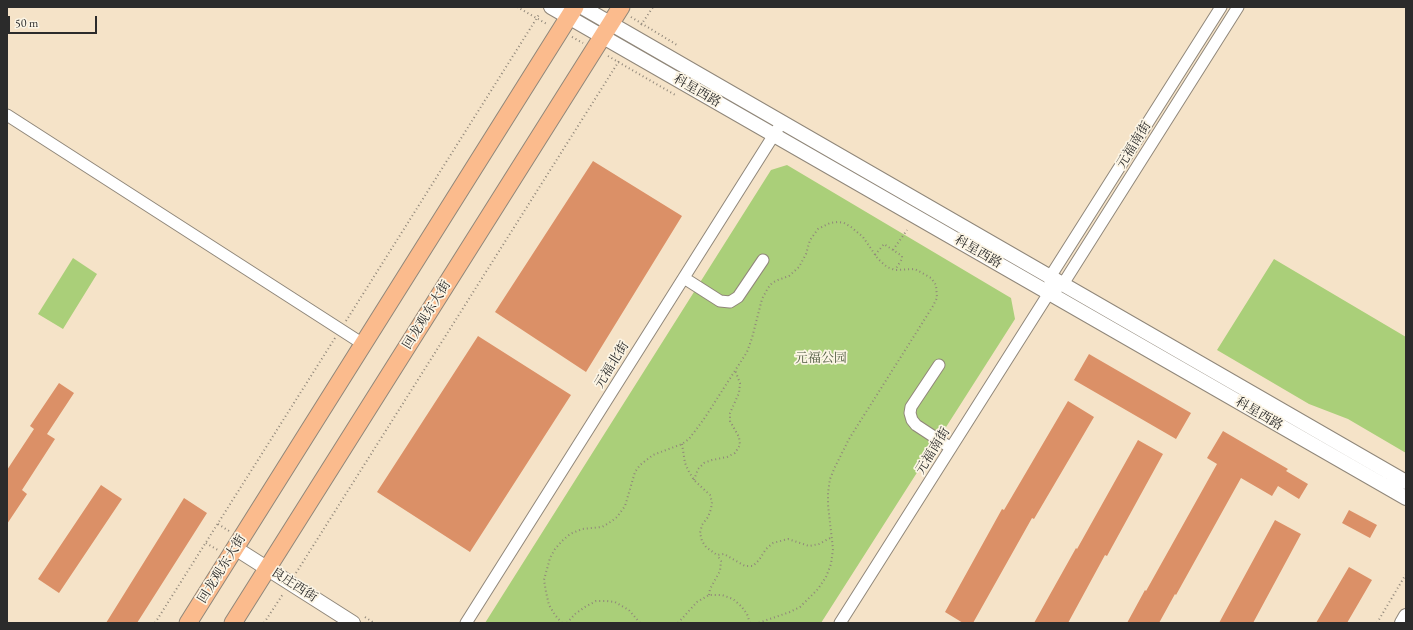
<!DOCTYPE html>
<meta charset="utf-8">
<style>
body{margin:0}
#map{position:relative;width:1413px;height:630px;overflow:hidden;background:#f5e3c8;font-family:"EB Garamond",serif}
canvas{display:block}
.frame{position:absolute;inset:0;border:8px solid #2b2b2b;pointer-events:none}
.scale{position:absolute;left:8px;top:16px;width:89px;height:18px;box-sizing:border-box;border:2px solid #2b2b2b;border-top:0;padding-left:5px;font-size:12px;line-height:14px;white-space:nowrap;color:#2b2b2b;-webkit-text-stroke:3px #fcf5e5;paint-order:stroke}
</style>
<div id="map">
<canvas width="1413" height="630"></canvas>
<div class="frame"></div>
<div class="scale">50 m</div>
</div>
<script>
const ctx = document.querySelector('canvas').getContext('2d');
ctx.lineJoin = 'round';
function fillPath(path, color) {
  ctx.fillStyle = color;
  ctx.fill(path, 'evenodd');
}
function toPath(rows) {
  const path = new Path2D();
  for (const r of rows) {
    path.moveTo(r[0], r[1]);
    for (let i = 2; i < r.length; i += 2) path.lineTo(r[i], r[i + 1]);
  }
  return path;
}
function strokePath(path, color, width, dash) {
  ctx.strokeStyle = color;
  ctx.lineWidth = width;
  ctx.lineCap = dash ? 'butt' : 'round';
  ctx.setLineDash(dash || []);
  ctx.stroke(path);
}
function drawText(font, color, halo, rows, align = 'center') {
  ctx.font = font + ' "EB Garamond","Noto Serif SC",serif';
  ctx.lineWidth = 3.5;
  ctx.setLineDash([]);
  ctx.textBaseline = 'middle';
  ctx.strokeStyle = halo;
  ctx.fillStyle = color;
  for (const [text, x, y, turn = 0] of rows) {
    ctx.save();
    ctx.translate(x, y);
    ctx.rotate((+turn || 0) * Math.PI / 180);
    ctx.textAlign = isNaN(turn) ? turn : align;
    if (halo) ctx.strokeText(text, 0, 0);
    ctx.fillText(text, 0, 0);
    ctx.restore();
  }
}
fillPath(toPath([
 [787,165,1011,298,1015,319,821,623,485,623,771,170],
 [73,258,97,274,63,329,38,314],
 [1274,259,1406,337,1406,453,1348,419,1309,404,1217,350]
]), '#aacf79');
fillPath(toPath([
 [593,161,682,216,586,372,495,312],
 [478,336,571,395,470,552,377,492],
 [1089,354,1191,413,1176,439,1074,380],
 [59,383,74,393,47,434,55,439,22,490,27,494,7,524,7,470,34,429,30,426],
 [1068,401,1094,417,1034,519,1032,518,973,623,963,623,945,612,1002,509,1004,510],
 [1223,431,1288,469,1286,471,1308,484,1299,499,1278,486,1272,496,1241,478,1176,595,1175,594,1159,623,1127,623,1145,590,1146,591,1217,464,1207,458],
 [1138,440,1163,454,1107,556,1105,555,1068,623,1034,623,1076,548,1077,549],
 [101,485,122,499,59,593,38,579],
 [184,498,207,513,137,623,106,623],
 [1349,510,1377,525,1370,538,1342,523],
 [1275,520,1301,534,1253,623,1219,623],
 [1349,567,1372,580,1347,623,1316,623]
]), '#db9067');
const minor = toPath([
 [7,115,363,344],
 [684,278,720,301,730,302,738,297,763,260],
 [1050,285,1050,277,1221,7],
 [939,365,911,407,910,413,912,420,916,425,951,448],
 [466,623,782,122],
 [840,623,1049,293,1063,284,1238,7]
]);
const tertiary = toPath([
 [551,7,1406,498],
 [582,7,1406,482],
 [235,548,353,623],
 [1402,623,1406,616]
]);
const primary = toPath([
 [188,623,575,7],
 [233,623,621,7]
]);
strokePath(minor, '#90877a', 13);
strokePath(tertiary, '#90877a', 16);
strokePath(primary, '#90877a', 19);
strokePath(toPath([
 [517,7,547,24],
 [631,17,677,45],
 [641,25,653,7],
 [572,37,583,43],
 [608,56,677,96],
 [893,250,907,230],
 [875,255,884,244,902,256,902,259,895,270],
 [346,321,540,13],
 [682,444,685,463,689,472,694,480,710,495,712,502,711,509,708,517,702,525,700,533,702,541,706,547,717,555,724,554,745,566,753,566,759,560,766,549,773,543,788,539,809,546,819,544,832,537],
 [694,480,698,469,704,463,712,460,727,457,735,453,740,445,739,437,730,421,730,413,739,393,740,383,735,370],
 [218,524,229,531],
 [206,543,218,550],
 [296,573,619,61],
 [709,595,710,589,720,571,721,561,717,555],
 [365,617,374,623],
 [155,623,335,338],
 [264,623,283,594],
 [562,623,555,615,549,605,546,592,544,580,550,558,555,549,562,541,570,534,582,529,602,527,612,521,617,517,625,506,635,472,640,465,653,455,682,444,689,439,704,419,747,352,752,338,762,299,768,288,772,283,778,280,789,276,799,267,806,254,810,240,818,229,830,223,838,222,844,223,851,227,863,237,878,259,887,267,895,270,915,269,931,278,936,285,937,298,933,306,849,439,835,467,830,479,828,493,828,505,833,549,831,564,826,577,818,589,800,607,790,612,758,623],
 [567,623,575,614,585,607,596,601,607,601,615,602,629,610,640,623],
 [678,623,697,602,709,595,722,595,733,599,741,606,747,614,750,623],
 [1377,623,1406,574]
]), '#90877a', 2, [1, 3]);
strokePath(minor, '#fff', 11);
strokePath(tertiary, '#fff', 14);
strokePath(primary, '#fbbb8d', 17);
drawText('13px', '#2b2b2b', '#fcf5e5', [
 ["科星西路",697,91,30],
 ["元福南街",1134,145,-58],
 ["科星西路",978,252,30],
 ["回龙观东大街",427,315,-58],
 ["元福北街",612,365,-58],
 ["科星西路",1259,414,30],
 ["元福南街",933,451,-58],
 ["回龙观东大街",222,569,-58],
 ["良庄西街",294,585,33]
]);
drawText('13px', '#515c42', '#fcf5e5', [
 ["元福公园",821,358]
]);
</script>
